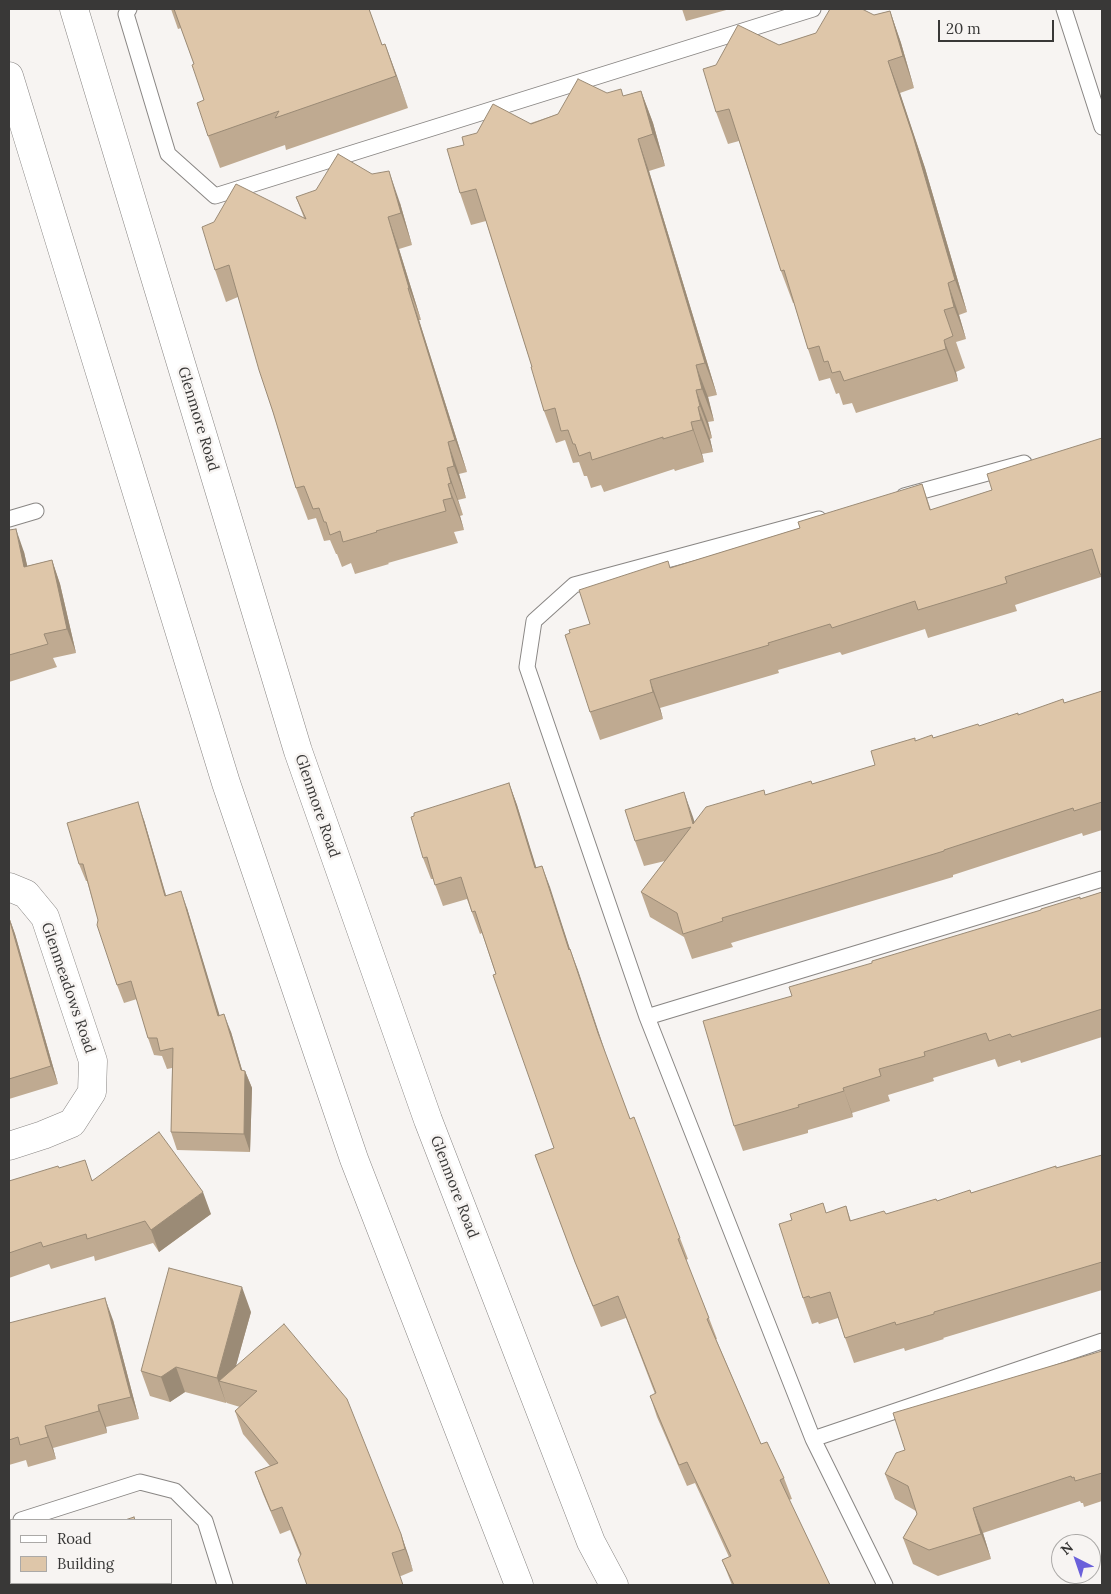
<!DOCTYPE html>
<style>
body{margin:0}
#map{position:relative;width:1111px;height:1594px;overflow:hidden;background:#f7f4f2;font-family:Lora,serif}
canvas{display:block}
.frame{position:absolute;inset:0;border:10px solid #393837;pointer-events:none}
.legend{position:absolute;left:10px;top:1519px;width:162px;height:65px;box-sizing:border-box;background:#f7f4f2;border:1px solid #aba9a7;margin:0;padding:6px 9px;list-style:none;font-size:15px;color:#393837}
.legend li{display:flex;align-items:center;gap:10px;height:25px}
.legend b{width:25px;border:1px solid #aba9a7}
.north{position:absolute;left:1051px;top:1534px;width:50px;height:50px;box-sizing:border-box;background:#f7f4f2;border:1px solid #aba9a7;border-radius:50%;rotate:319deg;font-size:14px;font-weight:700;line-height:20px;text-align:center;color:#393837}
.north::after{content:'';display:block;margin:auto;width:18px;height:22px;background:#6a60da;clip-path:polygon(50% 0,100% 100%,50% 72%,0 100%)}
.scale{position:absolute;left:938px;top:20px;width:116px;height:22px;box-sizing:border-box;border:2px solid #393837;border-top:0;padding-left:6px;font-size:15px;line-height:18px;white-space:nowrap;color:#393837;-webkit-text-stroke:4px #f7f4f2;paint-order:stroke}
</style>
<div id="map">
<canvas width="1111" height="1594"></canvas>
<div class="frame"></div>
<ul class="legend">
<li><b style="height:6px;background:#fff"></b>Road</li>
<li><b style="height:14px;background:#dec6a9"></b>Building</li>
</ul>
<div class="north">N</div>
<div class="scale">20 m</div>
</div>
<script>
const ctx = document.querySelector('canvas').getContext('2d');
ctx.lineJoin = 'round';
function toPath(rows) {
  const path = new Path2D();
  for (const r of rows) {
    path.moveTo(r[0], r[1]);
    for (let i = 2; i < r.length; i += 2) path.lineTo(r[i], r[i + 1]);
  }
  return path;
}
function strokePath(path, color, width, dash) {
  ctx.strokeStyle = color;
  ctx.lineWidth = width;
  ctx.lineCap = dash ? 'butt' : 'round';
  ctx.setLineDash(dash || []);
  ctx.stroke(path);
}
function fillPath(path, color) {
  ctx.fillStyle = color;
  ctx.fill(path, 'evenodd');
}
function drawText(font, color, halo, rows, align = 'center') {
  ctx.font = font + ' Lora,serif';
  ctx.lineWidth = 5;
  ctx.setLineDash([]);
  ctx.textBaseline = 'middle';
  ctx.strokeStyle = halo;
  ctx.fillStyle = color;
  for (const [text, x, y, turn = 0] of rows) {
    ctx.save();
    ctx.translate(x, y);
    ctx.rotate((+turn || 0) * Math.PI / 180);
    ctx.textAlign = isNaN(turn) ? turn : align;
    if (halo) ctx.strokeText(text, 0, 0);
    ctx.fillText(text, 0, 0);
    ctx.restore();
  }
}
const service = toPath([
 [129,9,126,14,168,154,215,196,813,9],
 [1064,9,1102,127],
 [904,496,1024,463],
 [9,519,36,511],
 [819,519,574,585,534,621,527,667,647,1017,813,1439,885,1585],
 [647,1017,1102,879],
 [813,1439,1102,1341],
 [21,1520,140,1482,175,1491,205,1521,225,1585]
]);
const minor = toPath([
 [9,887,26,894,45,917,93,1061,92,1092,72,1123,43,1135,9,1146]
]);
const secondary = toPath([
 [74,9,298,751,428,1120,591,1542,614,1585],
 [9,76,226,783,354,1159,519,1585]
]);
strokePath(service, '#898684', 17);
strokePath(minor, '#898684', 29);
strokePath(secondary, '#898684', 29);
strokePath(service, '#fff', 15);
strokePath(minor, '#fff', 28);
strokePath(secondary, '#fff', 28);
fillPath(toPath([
 [171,9,369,9,382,45,385,44,408,108,286,150,285,145,220,168,208,136,204,100,194,64,181,28,178,29],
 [682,9,730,9,686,21],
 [890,11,901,43,914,88,900,93,925,168,967,312,959,315,966,339,956,342,965,368,956,372,958,381,856,413,852,403,843,405,839,393,836,394,830,378,819,381,808,349,794,303,793,303,781,271,739,141,728,144,716,112,779,45,874,15],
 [641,91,653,123,665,166,649,171,717,395,708,397,714,421,708,422,712,438,710,439,713,452,702,454,704,462,675,471,674,469,604,492,601,485,591,488,587,476,584,476,579,462,573,463,565,440,556,443,544,411,532,367,486,221,471,225,460,193,464,145,558,114,607,93,624,96],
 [296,197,400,203,412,245,399,249,421,320,419,320,467,472,459,474,466,498,458,500,463,515,460,516,464,530,454,532,458,543,388,563,389,564,355,574,351,563,342,567,337,554,336,554,330,540,324,541,316,518,308,520,296,488,238,297,226,302,215,270,304,218],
 [1102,438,1102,581,1101,577,1015,605,1017,611,928,638,925,629,842,655,840,652,778,670,779,673,660,708,663,719,600,740,590,712,570,633,590,624,670,568,800,528,922,484,931,510,992,490],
 [9,530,24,552,27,566,52,560,60,584,76,653,53,658,57,667,9,682],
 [1102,691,1102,830,1083,836,1082,833,953,875,953,877,731,943,733,947,692,959,684,937,650,917,641,892,665,861,644,866,635,841,694,822,765,795,812,784,875,765,915,741,933,738,979,726,1064,703],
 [509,783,517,805,536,868,542,866,603,1048,630,1119,680,1238,688,1259,686,1260,709,1318,717,1339,716,1339,761,1444,784,1478,792,1499,789,1500,830,1585,732,1585,722,1560,729,1557,695,1483,687,1486,657,1417,650,1396,655,1394,626,1318,601,1327,583,1283,535,1155,554,1148,482,933,480,934,467,899,443,906,433,879,431,879,423,858],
 [144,820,166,895,187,908,219,1015,231,1032,242,1070,245,1071,252,1088,250,1152,177,1150,171,1132,172,1068,167,1069,162,1056,154,1055,148,1038,137,999,124,1003,117,985,87,881,86,881,79,864],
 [1102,892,1102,1037,1021,1063,1020,1060,998,1067,995,1059,933,1078,934,1081,888,1095,890,1101,852,1113,853,1117,808,1130,808,1133,743,1151,734,1126,792,996,872,963],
 [9,917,15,934,58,1084,9,1099],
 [1102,1155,1102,1290,943,1338,944,1339,905,1351,904,1348,854,1363,838,1318,819,1324,818,1322,812,1324,803,1298,792,1220,826,1213,846,1206,851,1221,886,1214,937,1201,971,1193],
 [59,1168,93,1180,211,1214,159,1252,153,1243,95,1261,94,1256,51,1269,49,1264,9,1278,9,1181],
 [251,1312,236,1365,401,1534,413,1571,401,1576,300,1555,290,1530,280,1534,263,1494,255,1472,270,1466,243,1434,235,1411,240,1407,227,1403,226,1402,226,1403,185,1392,170,1402,150,1396,141,1371],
 [113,1320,139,1419,106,1427,107,1433,53,1448,56,1459,28,1467,26,1460,9,1465,9,1323],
 [1102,1351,1102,1501,1084,1507,1083,1503,1081,1503,1080,1501,983,1533,991,1559,938,1576,913,1564,903,1538,917,1514,916,1511,895,1499,885,1474,905,1450]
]), '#bfaa91');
fillPath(toPath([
 [890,11,901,43,914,88,903,56],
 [385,44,397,76,408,108,396,76],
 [888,61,900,93,925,168,967,312,955,280],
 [641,91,653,123,665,166,653,134],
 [638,139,649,171,717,395,705,363],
 [389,171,400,203,412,245,401,213],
 [388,217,399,249,421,320,409,288],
 [948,283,959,315,966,339,954,307],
 [408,288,419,320,467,472,455,440],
 [944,340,956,372,958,381,946,349],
 [696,365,708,397,714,421,702,389],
 [696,390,708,422,712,438,700,406],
 [698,407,710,439,713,452,701,420],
 [691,422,702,454,704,462,693,430],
 [448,442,459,474,466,498,454,466],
 [447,468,458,500,463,515,451,483],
 [448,484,460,516,464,530,452,498],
 [16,529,24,552,33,590,24,567],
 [52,560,60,584,76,653,67,629],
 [650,680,660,708,663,719,653,692],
 [509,783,517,805,543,889,535,868],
 [684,792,693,817,703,849,693,824],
 [138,802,144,820,171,913,165,896],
 [542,866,550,887,577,971,569,950],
 [181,891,187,908,225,1033,218,1016],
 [9,917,15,934,58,1084,51,1066],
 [570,949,578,970,606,1054,598,1033],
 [224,1014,231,1032,245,1080,245,1071,252,1088,250,1152,244,1134,241,1070],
 [843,1088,852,1113,853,1117,844,1091],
 [203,1192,211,1214,159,1252,151,1230],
 [242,1287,251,1312,231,1384,219,1381,226,1403,217,1378],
 [105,1298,113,1320,139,1419,131,1397],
 [176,1367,185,1392,170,1402,161,1377],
 [98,1405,106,1427,107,1433,99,1411],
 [45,1426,53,1448,56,1459,48,1437],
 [973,1508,983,1533,991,1559,981,1534],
 [401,1534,409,1557,413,1571,405,1549]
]), '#9b8b76');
const building = toPath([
 [174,9,369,9,382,45,385,44,396,76,275,118,279,111,208,136,197,103,204,100,192,65,194,64,174,9],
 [830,9,862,9,874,15,890,11,903,56,888,61,913,136,955,280,948,283,954,307,944,310,953,336,944,340,946,349,844,381,840,371,832,373,828,361,824,362,819,346,808,349,784,270,781,271,729,109,716,112,703,69,716,65,738,25,779,45,816,33,830,9],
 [578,79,607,93,621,89,623,96,641,91,653,134,638,139,705,363,696,365,702,389,696,390,700,406,698,407,701,420,691,422,693,430,663,439,663,437,592,460,590,452,579,456,575,444,573,444,568,430,561,431,555,408,544,411,531,367,532,367,476,189,460,193,447,149,464,145,462,137,477,133,493,104,531,124,558,114,578,79],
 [338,154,372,174,389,171,401,213,388,217,409,288,408,288,455,440,448,442,454,466,447,468,451,483,448,484,452,498,443,500,446,511,376,531,377,532,343,542,340,531,330,535,326,522,324,522,319,508,313,509,304,486,296,488,273,412,259,370,229,265,215,270,202,227,214,222,236,184,306,219,296,197,316,190,338,154],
 [1102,438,1102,575,1100,574,1092,549,1005,577,1007,583,918,610,915,601,832,628,830,624,768,643,769,645,650,680,653,692,590,712,565,635,570,633,569,630,590,624,579,590,668,561,670,568,800,528,798,522,922,484,930,510,992,490,987,474,1102,438],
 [16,529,24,567,52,560,67,629,44,634,48,644,9,655,9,530,16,529],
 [1102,691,1102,802,1074,811,1073,808,944,850,944,851,722,918,723,921,683,934,677,913,641,892,691,827,635,841,625,810,684,792,693,824,706,807,764,790,765,795,811,781,812,784,875,765,871,751,915,738,915,741,932,735,933,738,978,724,979,726,1018,713,1018,715,1063,699,1064,703,1102,691],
 [509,783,535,868,542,866,569,950,570,949,598,1033,630,1119,634,1117,680,1238,678,1239,709,1318,707,1319,761,1444,767,1442,784,1478,780,1480,830,1585,734,1585,722,1560,731,1556,687,1462,679,1465,650,1396,656,1393,618,1296,593,1306,575,1262,535,1155,554,1148,493,975,496,974,475,911,472,912,461,877,435,885,427,857,423,858,411,817,414,816,414,813,509,783],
 [138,802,165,896,181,891,218,1016,224,1014,241,1070,245,1071,244,1134,171,1132,173,1048,160,1051,157,1038,148,1038,131,981,117,985,97,925,98,920,83,864,79,864,67,823,138,802],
 [1102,892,1102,1009,1012,1037,1010,1034,989,1041,986,1033,924,1052,925,1056,879,1069,881,1076,843,1088,844,1091,798,1105,799,1107,734,1126,703,1021,792,996,789,987,872,963,872,961,1041,910,1041,909,1080,897,1080,899,1102,892],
 [9,918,51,1066,9,1079,9,918],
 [159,1132,203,1192,151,1230,145,1221,87,1239,86,1234,43,1247,41,1242,9,1253,9,1181,58,1166,59,1168,85,1160,92,1181,159,1132],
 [1102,1155,1102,1262,934,1312,934,1314,896,1325,895,1322,845,1338,830,1292,810,1298,809,1296,803,1298,779,1224,792,1220,790,1214,823,1203,826,1213,846,1206,850,1221,884,1211,886,1214,936,1199,937,1201,970,1190,971,1193,1056,1166,1056,1168,1102,1155],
 [169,1268,242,1287,217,1378,176,1367,161,1377,141,1371,169,1268],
 [105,1298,131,1397,98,1405,99,1411,45,1426,48,1437,20,1445,18,1437,9,1440,9,1323,105,1298],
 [284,1324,347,1399,401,1534,405,1549,392,1553,403,1585,307,1585,298,1560,301,1554,282,1507,271,1511,255,1472,278,1463,235,1411,257,1391,219,1381,284,1324],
 [1102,1351,1102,1473,1075,1481,1074,1477,1072,1478,1071,1476,973,1508,981,1534,929,1550,903,1538,917,1514,908,1486,885,1474,896,1453,905,1450,893,1413,1102,1351],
 [134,1517,135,1520,125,1520,134,1517],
 [11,1556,11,1583,167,1583,168,1585,9,1585,9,1557,11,1556]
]);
fillPath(building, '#dec6a9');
strokePath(building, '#9b8b76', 1);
drawText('15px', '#393837', '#f7f4f2', [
 ["Glenmore Road",198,419,73],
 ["Glenmore Road",317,806,71],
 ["Glenmeadows Road",68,988,71],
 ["Glenmore Road",454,1187,69]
]);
</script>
